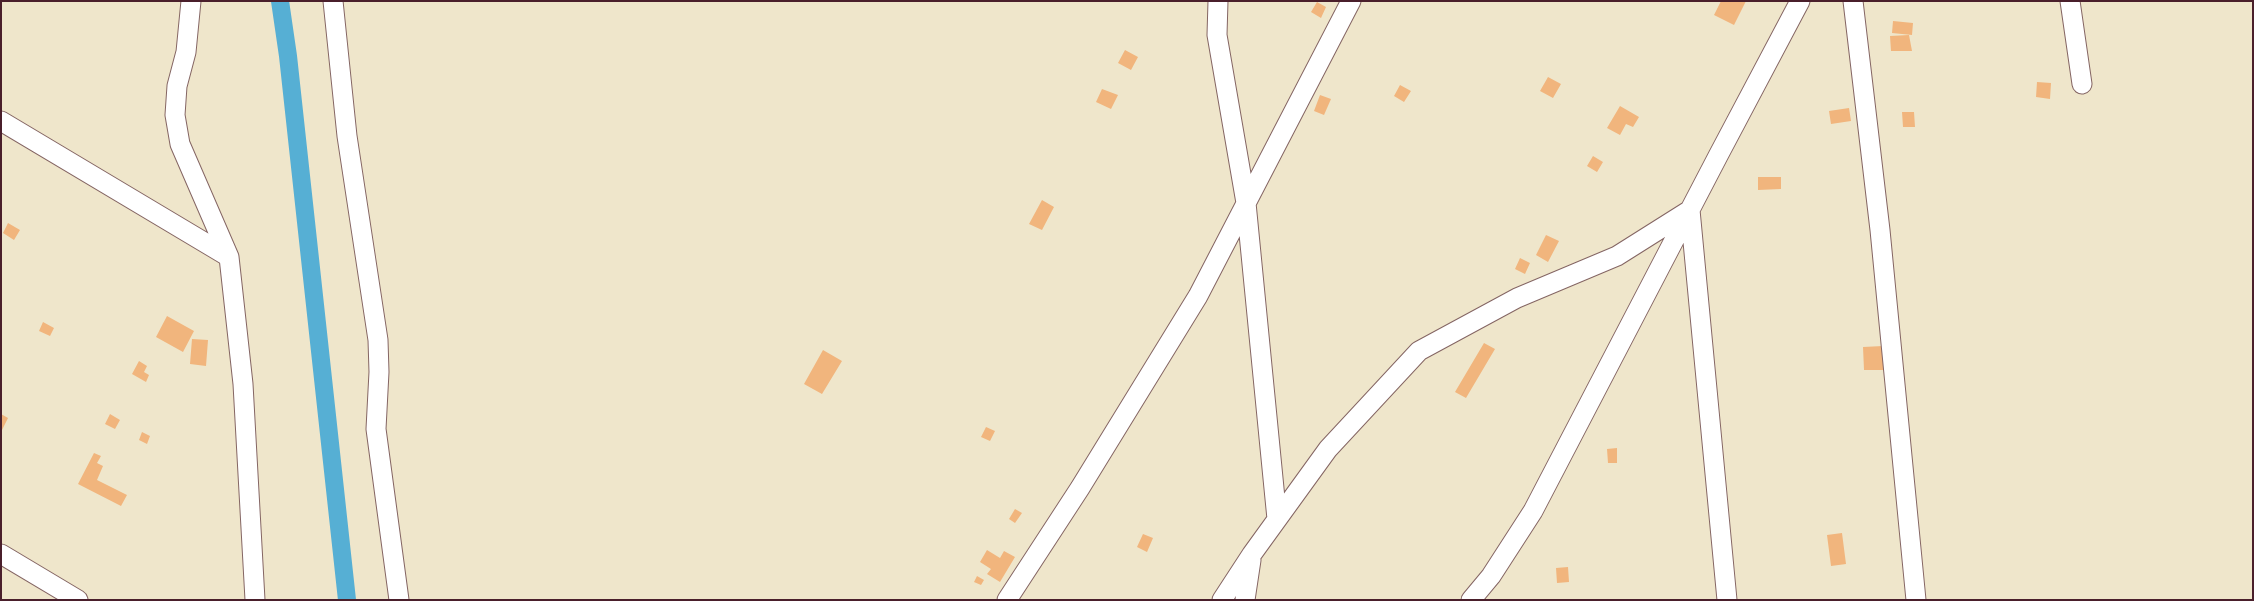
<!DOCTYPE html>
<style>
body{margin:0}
#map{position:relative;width:2254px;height:601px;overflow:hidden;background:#efe6cb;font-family:Mali,sans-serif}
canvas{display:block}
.frame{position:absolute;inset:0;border:2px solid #4a1f2b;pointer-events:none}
</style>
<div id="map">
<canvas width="2254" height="601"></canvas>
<div class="frame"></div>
</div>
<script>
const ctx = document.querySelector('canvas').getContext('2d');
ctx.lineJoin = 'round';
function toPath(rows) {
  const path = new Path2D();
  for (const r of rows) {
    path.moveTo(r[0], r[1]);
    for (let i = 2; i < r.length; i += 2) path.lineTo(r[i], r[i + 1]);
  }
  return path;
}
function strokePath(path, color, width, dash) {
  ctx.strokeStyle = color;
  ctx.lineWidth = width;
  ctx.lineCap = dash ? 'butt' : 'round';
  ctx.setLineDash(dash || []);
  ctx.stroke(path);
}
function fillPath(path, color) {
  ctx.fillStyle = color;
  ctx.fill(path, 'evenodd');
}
strokePath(toPath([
 [280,1,288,56,347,600]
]), '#56afd4', 18);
fillPath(toPath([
 [1721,1,1746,1,1734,25,1714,15],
 [1317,2,1326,7,1321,18,1311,12],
 [1893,21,1913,23,1912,35,1892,33],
 [1909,35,1912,51,1891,51,1890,36],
 [1125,50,1138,57,1131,70,1118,63],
 [1548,77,1561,84,1553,98,1540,91],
 [2037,82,2051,83,2050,99,2036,97],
 [1400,85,1411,91,1404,102,1394,96],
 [1102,89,1118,95,1111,109,1096,102],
 [1320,95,1331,99,1324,115,1314,111],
 [1620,106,1639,117,1633,127,1626,124,1620,135,1607,128],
 [1849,108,1851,121,1831,124,1829,111],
 [1902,112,1914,112,1915,127,1903,127],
 [1593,156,1603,162,1597,172,1587,166],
 [1758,177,1781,177,1781,189,1758,190],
 [1042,200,1054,207,1042,230,1029,224],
 [8,223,20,230,14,240,3,233],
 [1546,235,1559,241,1548,262,1536,255],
 [1520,258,1530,263,1525,274,1515,269],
 [167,316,194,331,183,352,156,337],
 [43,322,54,328,50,336,39,331],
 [192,339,208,340,206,366,190,364],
 [1484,343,1495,349,1466,398,1455,392],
 [1883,346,1883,370,1864,370,1863,347],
 [823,350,842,361,822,394,804,384],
 [139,361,147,366,144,372,149,375,146,382,132,374],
 [1,414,8,418,1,432],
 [110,414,120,420,115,429,105,424],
 [986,427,995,431,990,441,981,437],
 [142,432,150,436,147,444,139,440],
 [1617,448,1617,463,1608,463,1607,449],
 [94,453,101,456,97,463,103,466,97,480,127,495,121,506,78,484],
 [1015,509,1022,513,1015,523,1009,519],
 [1842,533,1846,564,1831,566,1827,535],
 [1143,534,1153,538,1147,552,1137,547],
 [987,550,1000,558,1004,551,1015,557,1000,582,987,574,991,569,980,562],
 [1568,567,1569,582,1557,583,1556,568],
 [977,576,984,580,981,585,974,582]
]), '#f1b57d');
const minor = toPath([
 [191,1,186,52,177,86,175,115,180,144,229,257,243,384,255,600],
 [333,1,347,136,378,340,379,372,376,429,399,600],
 [1218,1,1217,35,1246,203,1277,519],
 [1853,1,1880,230,1916,600],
 [2070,1,2082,84],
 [1,121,229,257],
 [1,554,78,600],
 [1007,600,1080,488,1198,296,1351,1],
 [1222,600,1252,554,1328,449,1419,351,1517,298,1617,256,1690,210,1727,600],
 [1245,600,1251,560],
 [1471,600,1491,576,1533,511,1718,156,1800,1]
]);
strokePath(minor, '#846563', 21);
strokePath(minor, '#fff', 19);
</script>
